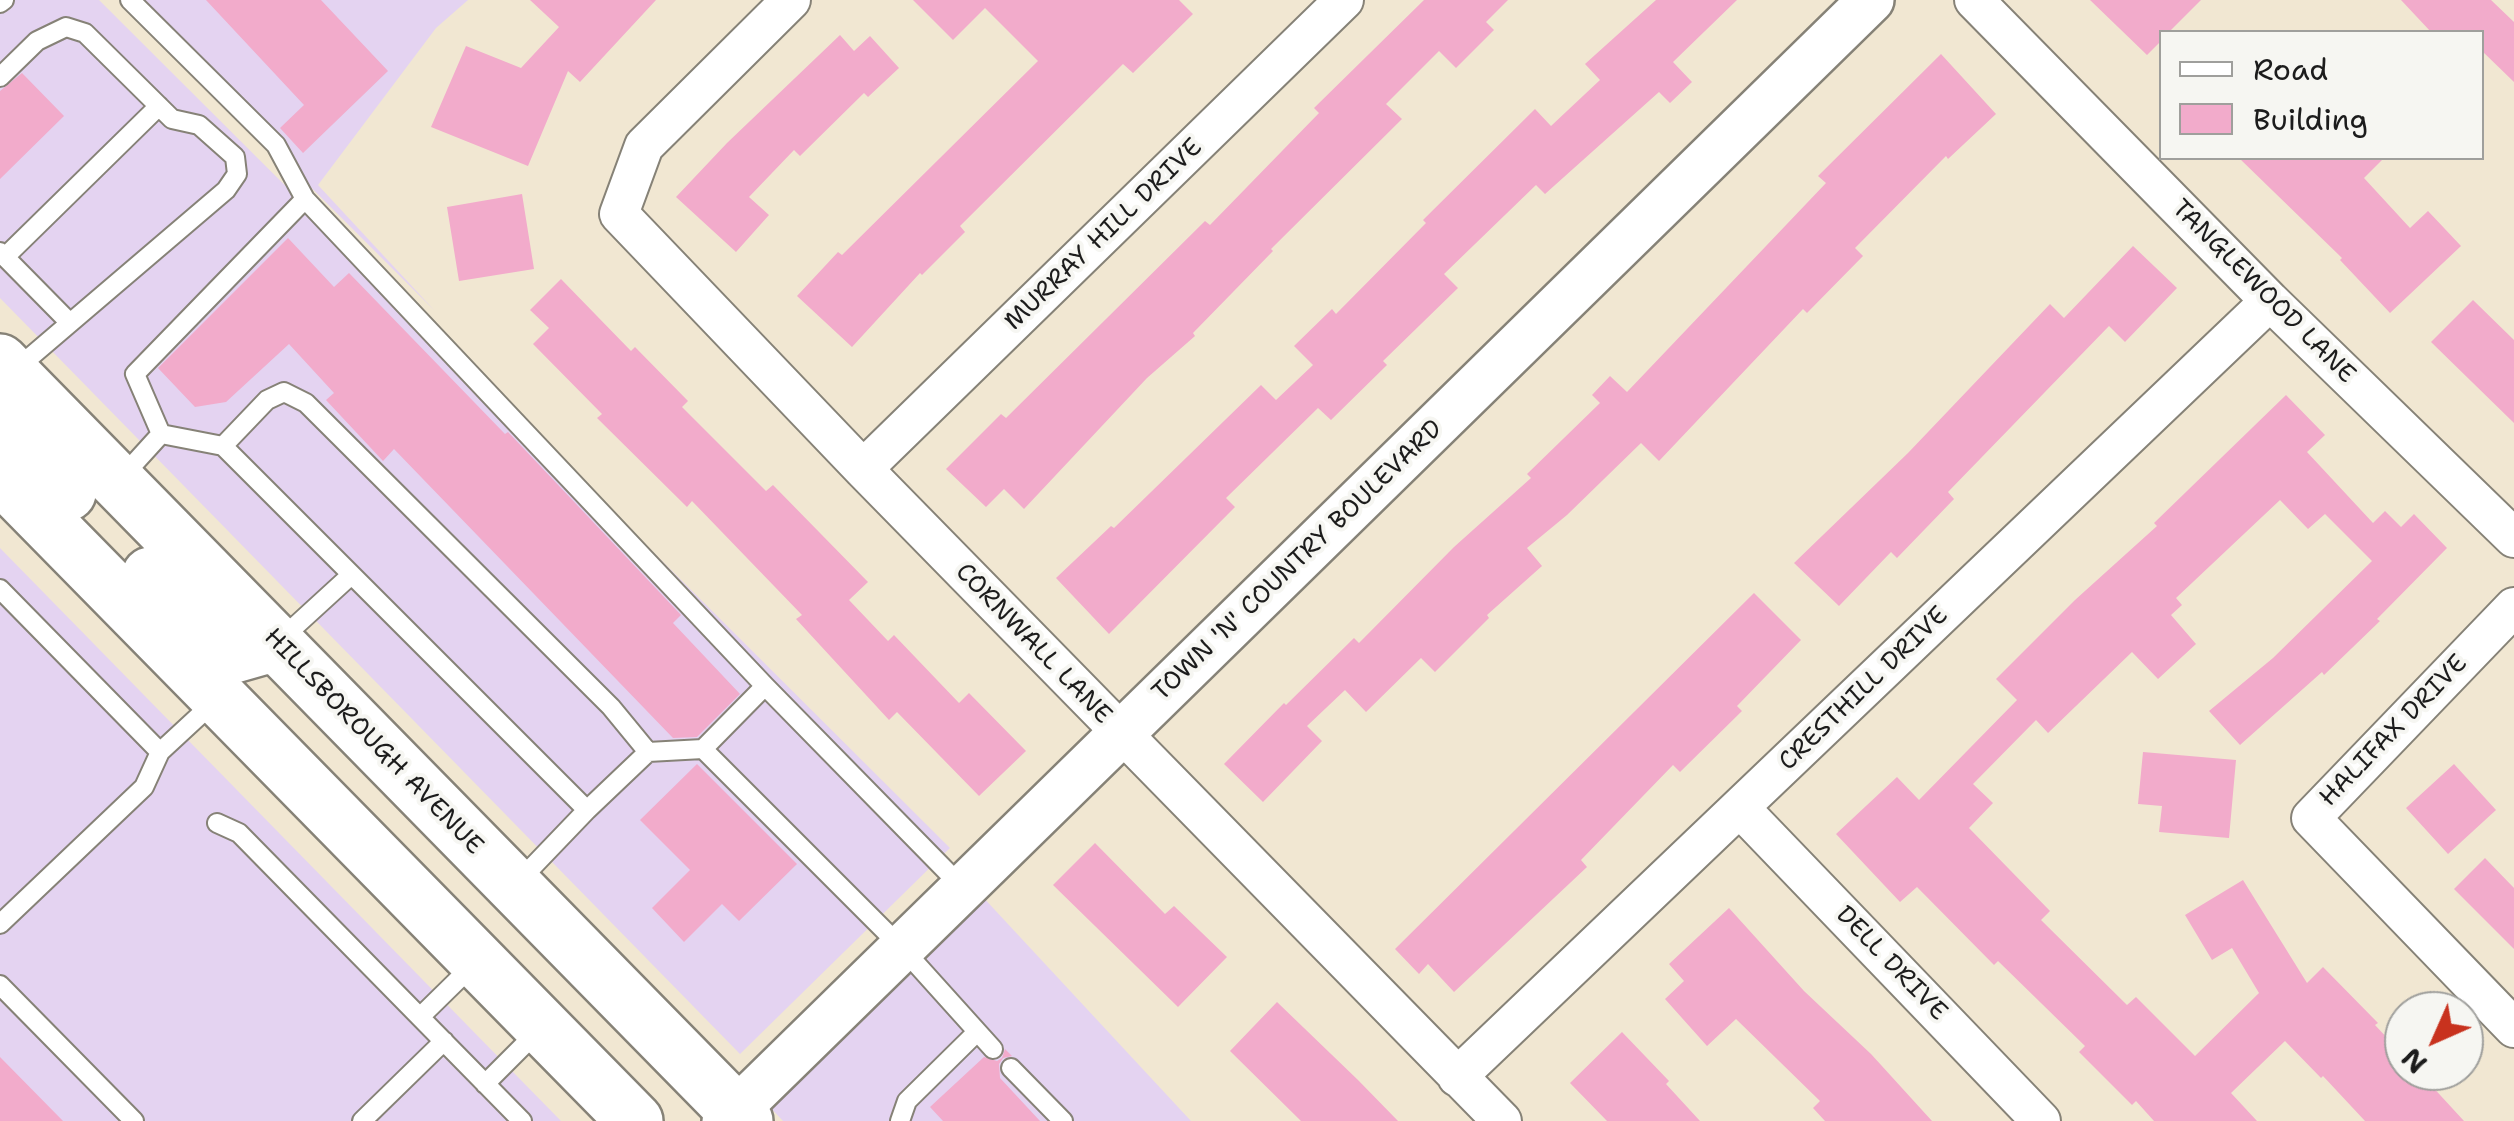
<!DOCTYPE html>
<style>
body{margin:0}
#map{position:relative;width:2514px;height:1121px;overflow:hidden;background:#f1e7d2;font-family:"Shantell Sans",sans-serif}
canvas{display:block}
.legend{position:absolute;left:2159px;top:30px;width:325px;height:130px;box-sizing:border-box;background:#f6f6f2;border:2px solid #9f9f9c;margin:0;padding:12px 18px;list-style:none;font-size:30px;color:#1c1c1c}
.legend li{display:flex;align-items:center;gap:20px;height:50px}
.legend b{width:50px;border:2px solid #9f9f9c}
.north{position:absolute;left:2384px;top:991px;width:100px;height:100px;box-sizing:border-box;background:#f6f6f2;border:2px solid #9f9f9c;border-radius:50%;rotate:225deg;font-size:28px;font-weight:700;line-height:40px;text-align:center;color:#1c1c1c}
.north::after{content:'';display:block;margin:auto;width:35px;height:45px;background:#c8321e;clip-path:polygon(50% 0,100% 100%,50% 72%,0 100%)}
</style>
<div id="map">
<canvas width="2514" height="1121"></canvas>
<ul class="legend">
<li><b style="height:12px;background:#fff"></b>Road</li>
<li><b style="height:28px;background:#f2abcb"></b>Building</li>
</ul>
<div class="north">N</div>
</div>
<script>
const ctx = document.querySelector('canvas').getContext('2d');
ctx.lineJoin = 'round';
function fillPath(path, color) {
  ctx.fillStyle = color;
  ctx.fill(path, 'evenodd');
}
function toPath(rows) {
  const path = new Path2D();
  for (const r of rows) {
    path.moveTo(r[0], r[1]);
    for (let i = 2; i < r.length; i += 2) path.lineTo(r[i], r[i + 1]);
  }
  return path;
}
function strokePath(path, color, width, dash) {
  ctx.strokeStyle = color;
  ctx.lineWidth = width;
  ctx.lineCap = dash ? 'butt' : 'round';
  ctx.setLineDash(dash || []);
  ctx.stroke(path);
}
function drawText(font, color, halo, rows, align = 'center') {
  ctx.font = font + ' "Shantell Sans",sans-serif';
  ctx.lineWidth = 8;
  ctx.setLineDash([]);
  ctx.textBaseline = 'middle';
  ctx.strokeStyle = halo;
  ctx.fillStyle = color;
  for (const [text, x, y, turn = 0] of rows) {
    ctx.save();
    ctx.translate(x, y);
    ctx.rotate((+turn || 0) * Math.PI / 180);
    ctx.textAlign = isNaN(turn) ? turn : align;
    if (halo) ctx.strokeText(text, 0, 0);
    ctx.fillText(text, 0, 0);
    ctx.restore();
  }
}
fillPath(toPath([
 [0,0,99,0,950,848,740,1054,0,298],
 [123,0,468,0,436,28,318,185,434,310],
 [0,548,561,1121,0,1121],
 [981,895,1191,1121,783,1121,767,1104]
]), '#e4d3f1');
fillPath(toPath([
 [206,0,321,0,388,71,303,153,280,128,304,105],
 [530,0,656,0,580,82,568,71,528,166,431,127,466,46,521,68,559,27],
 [913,0,1179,0,1193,14,1133,73,1123,64,960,226,965,232,922,275,920,273,852,347,797,296,838,252,842,255,1038,61,985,8,953,40],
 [1424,0,1508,0,1486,22,1494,30,1456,68,1439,51,1386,104,1402,119,1271,249,1273,251,1193,333,1195,336,1147,378,1024,509,1004,489,986,507,946,469,1001,414,1006,418,1205,221,1210,225,1319,113,1314,108],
 [1656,0,1737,0,1673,62,1692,82,1670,103,1659,92,1545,194,1536,185,1444,274,1458,288,1383,361,1387,365,1331,420,1318,408,1226,498,1235,507,1109,634,1056,578,1111,526,1114,528,1261,385,1276,400,1313,365,1294,346,1332,309,1336,314,1426,223,1423,220,1535,109,1551,126,1600,80,1585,64],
 [2090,0,2201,0,2169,32,2162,32,2162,40,2147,55],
 [2401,0,2491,0,2514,22,2514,82,2482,51,2482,32,2431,32],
 [840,35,854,51,870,36,899,68,868,97,864,93,800,156,794,150,749,197,769,215,736,252,676,197,727,143],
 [1941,54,1996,114,1948,159,1946,156,1855,248,1863,256,1807,313,1803,309,1659,461,1641,443,1567,515,1527,548,1542,566,1487,615,1489,618,1435,672,1421,658,1366,712,1345,690,1307,726,1322,741,1263,802,1224,764,1284,703,1286,705,1354,638,1359,643,1454,547,1531,478,1527,474,1600,403,1592,395,1610,376,1627,392,1826,183,1818,176],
 [22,73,64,116,0,179,0,91],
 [2239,158,2384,158,2364,178,2410,228,2428,211,2461,246,2390,313,2340,260,2342,258],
 [522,194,534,269,459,281,447,207],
 [288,238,334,287,349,273,505,434,508,432,681,615,673,623,740,694,697,737,673,738,394,449,383,461,326,400,334,393,289,344,226,402,195,407,158,368],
 [2133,246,2177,288,2125,342,2109,326,1948,492,1954,499,1897,558,1891,552,1839,606,1794,563,1908,453,2050,304,2064,318],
 [561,279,631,351,635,347,688,401,682,407,766,491,773,485,868,582,849,600,888,641,894,635,959,703,969,693,1026,751,979,796,897,712,889,720,796,619,802,615,692,501,687,507,597,418,602,414,533,344,549,328,530,310],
 [2473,300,2514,340,2514,423,2431,342],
 [2286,395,2325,435,2307,452,2373,523,2385,511,2401,527,2414,514,2447,548,2377,619,2380,621,2324,675,2322,672,2240,745,2209,711,2273,658,2372,561,2325,514,2308,529,2280,500,2176,598,2182,605,2171,615,2196,644,2158,679,2132,652,2048,733,2036,720,1973,784,1993,803,1969,828,2050,911,2041,920,2127,1005,2136,997,2195,1056,2259,993,2232,948,2212,960,2185,915,2243,880,2307,983,2323,967,2378,1023,2375,1025,2404,1056,2404,1071,2418,1071,2464,1121,2365,1121,2323,1076,2321,1078,2285,1041,2231,1093,2257,1121,2154,1121,2136,1101,2132,1105,2079,1052,2085,1046,1998,961,1994,965,1917,887,1900,902,1836,834,1897,777,1919,800,2017,700,1996,679,2075,600,2157,526,2154,523],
 [1754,593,1801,640,1737,706,1742,711,1680,772,1673,765,1581,860,1587,867,1454,992,1428,964,1419,974,1395,949],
 [2143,752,2236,760,2229,838,2159,832,2162,806,2138,804],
 [697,764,797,864,739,921,722,904,684,942,652,908,690,870,640,820],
 [2454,764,2496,810,2448,854,2406,808],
 [1095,843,1165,914,1174,906,1227,957,1178,1007,1053,885],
 [2485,858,2514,888,2514,949,2454,889],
 [1729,908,1804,991,1871,1054,1932,1121,1825,1121,1813,1108,1820,1101,1736,1019,1707,1046,1665,999,1684,981,1669,964],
 [1277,1002,1358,1080,1398,1121,1301,1121,1230,1051],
 [1622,1032,1669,1081,1666,1084,1700,1121,1607,1121,1570,1083],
 [1005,1049,1012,1056,1003,1058,999,1064,1000,1078,1040,1121,943,1121,930,1107,984,1057,997,1061,1002,1058],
 [0,1057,63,1121,0,1121]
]), '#f2abcb');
const service = toPath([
 [130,0,276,145,305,199],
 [0,3,4,0],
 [0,77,37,41,66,27,85,33,172,119,199,125,235,157,237,174,226,190,15,370],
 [0,252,70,323],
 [5,257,159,106],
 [161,434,223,446,587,810,517,883],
 [223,446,267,400,284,392,306,403,611,707,648,752],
 [121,478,161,434,135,374,305,199,765,686,963,888],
 [0,589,160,752],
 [280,640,350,576],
 [703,749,765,686],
 [587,810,648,752,703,749,902,948,993,1049],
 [217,823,239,833,522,1121],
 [0,924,144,787,160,752,213,703],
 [0,985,134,1121],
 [420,1017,473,965],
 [1011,1068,1063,1121],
 [485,1084,538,1031],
 [362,1121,444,1041],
 [900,1121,907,1101,977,1032]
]);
const minor = toPath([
 [791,0,644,146,619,214,863,469,1502,1121],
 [1974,0,2270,301,2514,538],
 [863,469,1344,0],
 [2514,607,2311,818,2514,1028],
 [1740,808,2041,1121],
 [1457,1077,2270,301]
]);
const tertiary = toPath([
 [725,1121,1871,0]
]);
const primary = toPath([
 [0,362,745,1121],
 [0,424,68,493],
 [0,475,635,1121],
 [150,575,234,655,276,643]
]);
strokePath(service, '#868277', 22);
strokePath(minor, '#868277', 42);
strokePath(tertiary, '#868277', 50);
strokePath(primary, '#868277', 60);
strokePath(service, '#fff', 18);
strokePath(minor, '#fff', 38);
strokePath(tertiary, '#fff', 45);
strokePath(primary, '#fff', 55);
drawText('25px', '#1c1c1c', '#f6f6f2', [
 ["MURRAY HILL DRIVE",1104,235,-44],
 ["TANGLEWOOD LANE",2263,292,45],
 ["TOWN 'N' COUNTRY BOULEVARD",1298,561,-44],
 ["CORNWALL LANE",1033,644,46],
 ["CRESTHILL DRIVE",1864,689,-44],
 ["HALIFAX DRIVE",2394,731,-46],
 ["HILLSBOROUGH AVENUE",373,742,46],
 ["DELL DRIVE",1891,964,46]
]);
</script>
